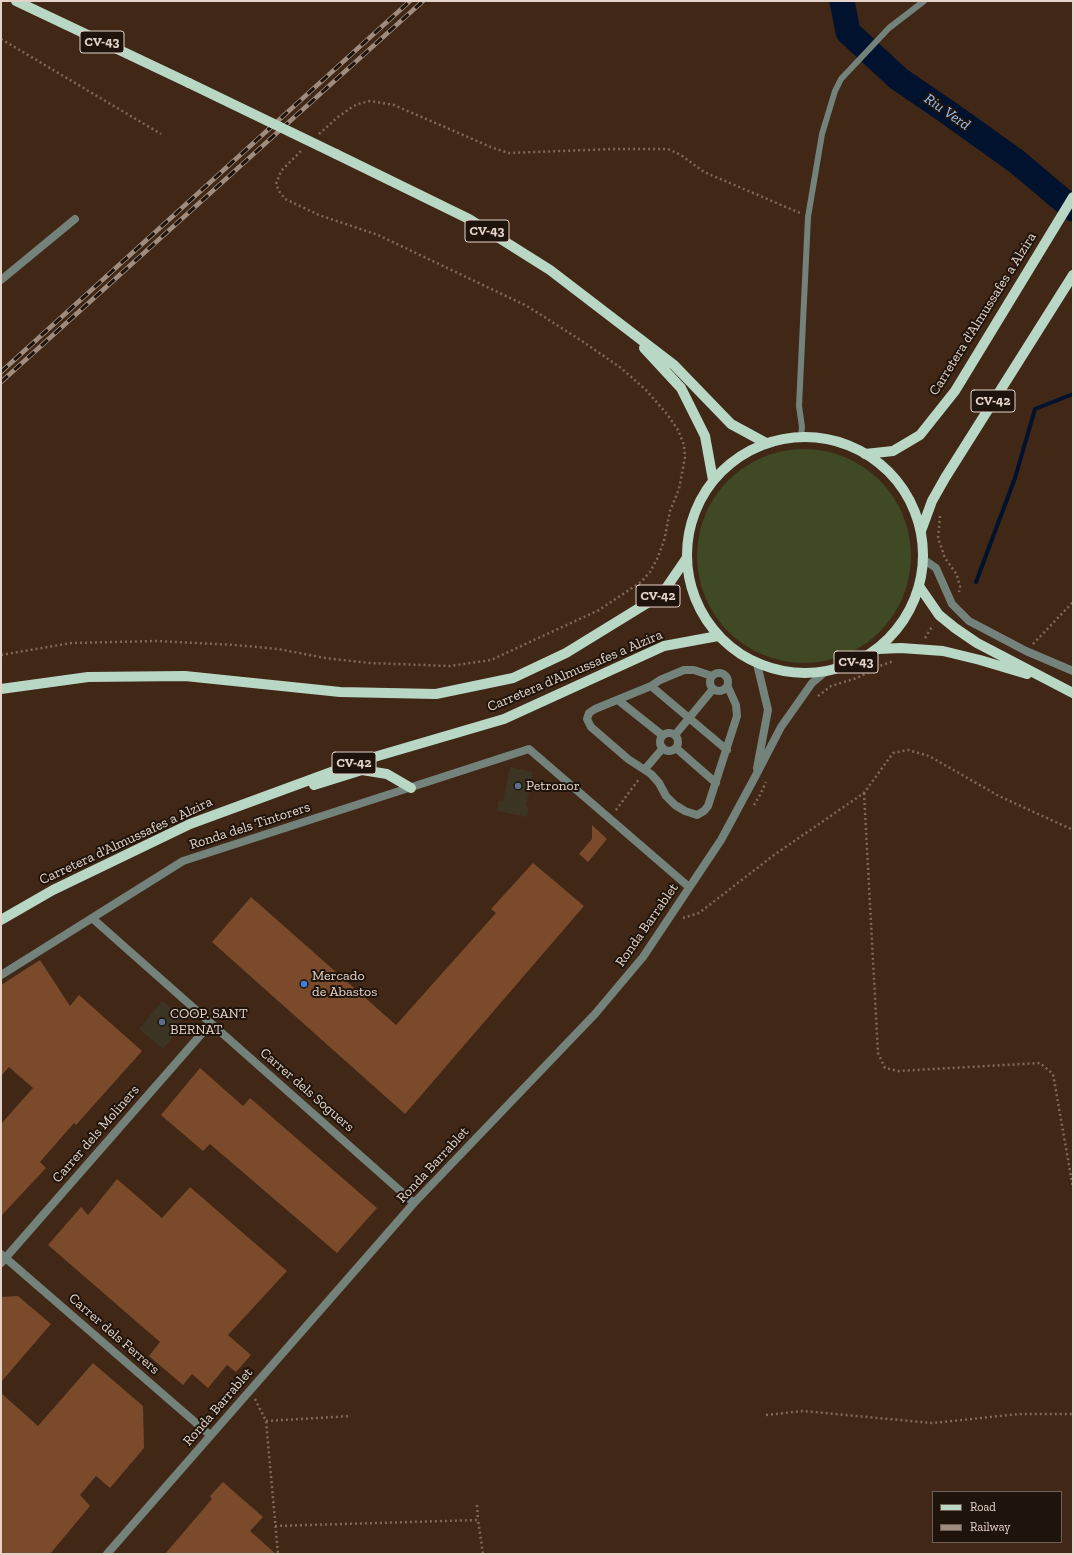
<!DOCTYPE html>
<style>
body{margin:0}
#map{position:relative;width:1074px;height:1555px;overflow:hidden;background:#412716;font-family:"Zilla Slab",serif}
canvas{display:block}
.frame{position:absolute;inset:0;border:2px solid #e4d3c8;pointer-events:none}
.legend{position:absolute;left:932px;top:1491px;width:130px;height:52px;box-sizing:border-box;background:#1f140c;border:1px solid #6e6057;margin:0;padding:5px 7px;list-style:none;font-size:12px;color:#e4d3c8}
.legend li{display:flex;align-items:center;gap:8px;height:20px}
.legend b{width:20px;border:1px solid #6e6057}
</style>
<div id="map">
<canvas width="1074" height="1555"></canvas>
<div class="frame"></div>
<ul class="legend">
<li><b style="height:5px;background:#b8d7c5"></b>Road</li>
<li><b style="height:5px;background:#a08c7e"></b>Railway</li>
</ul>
</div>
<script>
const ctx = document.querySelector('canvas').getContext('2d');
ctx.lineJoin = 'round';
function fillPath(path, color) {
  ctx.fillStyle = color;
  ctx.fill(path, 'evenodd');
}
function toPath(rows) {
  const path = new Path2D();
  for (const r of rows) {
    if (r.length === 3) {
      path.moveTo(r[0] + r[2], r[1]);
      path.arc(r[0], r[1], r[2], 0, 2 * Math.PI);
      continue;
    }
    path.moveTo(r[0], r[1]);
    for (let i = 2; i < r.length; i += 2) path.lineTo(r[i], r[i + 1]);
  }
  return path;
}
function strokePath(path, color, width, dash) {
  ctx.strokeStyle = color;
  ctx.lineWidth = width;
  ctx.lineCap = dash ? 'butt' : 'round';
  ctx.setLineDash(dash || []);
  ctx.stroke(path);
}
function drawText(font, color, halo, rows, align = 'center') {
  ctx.font = font + ' "Zilla Slab",serif';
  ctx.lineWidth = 4;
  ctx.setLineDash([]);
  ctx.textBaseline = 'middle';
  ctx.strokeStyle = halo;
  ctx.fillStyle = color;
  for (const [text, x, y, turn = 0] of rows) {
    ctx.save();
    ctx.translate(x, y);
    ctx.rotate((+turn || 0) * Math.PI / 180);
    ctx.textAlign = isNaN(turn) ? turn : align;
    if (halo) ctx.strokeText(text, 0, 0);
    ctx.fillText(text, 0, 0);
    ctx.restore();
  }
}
fillPath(toPath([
 [510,767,533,772,526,806,529,807,527,817,497,811,499,800,503,801],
 [162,1001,180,1015,179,1030,163,1049,139,1029]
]), '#3d3524');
fillPath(toPath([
 [804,556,107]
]), '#3f4923');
strokePath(toPath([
 [976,582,1015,478,1035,409,1073,394]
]), '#00122e', 4);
strokePath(toPath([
 [842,1,848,32,899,79,946,111,1016,161,1073,209]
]), '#00122e', 25);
fillPath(toPath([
 [592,825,607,839,588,862,579,854,592,839],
 [533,863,584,906,405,1114,212,942,251,897,396,1025,496,913,491,909],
 [40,960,70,1006,79,995,142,1051,76,1125,74,1123,40,1162,46,1168,1,1216,1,1124,33,1088,9,1067,1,1076,1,985],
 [200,1068,243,1106,250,1098,377,1208,337,1253,210,1144,203,1151,161,1115],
 [117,1179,162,1218,190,1187,287,1271,228,1335,251,1355,236,1372,227,1365,208,1388,192,1374,183,1385,149,1356,160,1342,48,1245,81,1207,88,1215],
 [18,1296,51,1324,1,1382,1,1297],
 [93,1363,143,1406,144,1448,110,1488,96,1476,80,1495,90,1506,50,1554,1,1554,1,1393,38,1426],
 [223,1482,263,1517,250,1531,276,1554,165,1554,212,1499,210,1496]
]), '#7b4a2a');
strokePath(toPath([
 [1,39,161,134],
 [319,134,338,117,352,107,358,104,370,101,394,105,493,148,509,153,613,149,668,149,681,155,704,172,800,213],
 [940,516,938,538,945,558,957,575,960,587,959,592],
 [925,638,933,625],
 [1033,644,1073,602],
 [1,655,71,643,157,641,235,645,278,649,325,658,369,663,450,666,491,660,599,610,641,582,650,572,657,559,664,541,670,511,679,489,685,457,684,445,678,430,667,414,646,390,621,368,582,341,527,306,378,235,319,215,285,199,279,191,276,184,281,171,302,150],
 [818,696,831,686,857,678,882,665,894,661],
 [864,793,878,1053,885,1068,898,1071,1040,1063,1053,1074,1073,1188],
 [754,805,760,795,766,782],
 [616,810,639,779],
 [683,918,699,913,774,855,864,793,893,753,908,750,929,756,999,796,1073,830],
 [255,1399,266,1421,278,1554],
 [766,1415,803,1411,932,1423,1020,1414,1073,1414],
 [266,1421,351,1416],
 [477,1505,478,1520],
 [275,1526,478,1520,483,1554]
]), '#7f695a', 2.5, [2, 3]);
strokePath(toPath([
 [801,437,802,427,799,406,808,217,822,134,835,91,841,79,889,28,924,1]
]), '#73827a', 6);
strokePath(toPath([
 [1,280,75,219],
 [923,559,936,568,952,604,969,621,1026,651,1073,671],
 [719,682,9],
 [712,676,694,670,684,670,660,680,651,686,595,709,589,713,587,719,591,727,628,759,651,774,659,783,666,796,675,805,685,811,697,815,704,811,708,806,737,716,736,705,728,687],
 [651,686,727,750],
 [618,700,662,735],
 [669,742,9],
 [675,735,713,689],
 [676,748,716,783],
 [757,768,768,710,757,664],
 [645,769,663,748],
 [92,918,414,1203],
 [1,975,183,861,529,749,689,887],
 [1,1254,210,1435],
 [1,1263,211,1023],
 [107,1554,414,1203,595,1014,643,957,721,840,755,777,781,727,812,683,825,672]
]), '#73827a', 8);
strokePath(toPath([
 [16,1,189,83],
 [336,154,469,219,550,270,674,365,731,424,766,443],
 [644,348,681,388,705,436,713,480],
 [805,555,118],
 [865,454,893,451,920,435,955,391,1073,197],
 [921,531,932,501,945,478,1073,275],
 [919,586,939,615,955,628,977,643,1073,693],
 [878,649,901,648,943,651,980,660,1027,674],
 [1,689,88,677,185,676,340,692,436,694,513,678,566,653,662,594,686,559],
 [314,785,362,770,387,774,411,788],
 [1,920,53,890,190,824,364,760,504,719,664,646,718,636]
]), '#b8d7c5', 10);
const rail = toPath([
 [1,372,410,1],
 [1,382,423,1]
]);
strokePath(rail, '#a08c7e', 4.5);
strokePath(rail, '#1f140c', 3, [9]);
strokePath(toPath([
 [189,83,336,154]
]), '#b8d7c5', 10);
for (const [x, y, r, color] of [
 [518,786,4,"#5c6f8a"],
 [304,984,4,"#3f7fe0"],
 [162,1022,4,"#5c6f8a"]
]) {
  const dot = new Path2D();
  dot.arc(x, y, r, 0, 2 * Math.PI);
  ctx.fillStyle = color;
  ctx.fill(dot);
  strokePath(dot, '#1f140c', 1.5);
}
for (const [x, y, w] of [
 [102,42,44],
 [487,231,44],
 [993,401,44],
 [658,596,44],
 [856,662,44],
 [354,763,44]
]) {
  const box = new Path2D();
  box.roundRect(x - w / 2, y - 11, w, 22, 3);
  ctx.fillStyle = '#1f140c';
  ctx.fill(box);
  strokePath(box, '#e4d3c8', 1);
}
drawText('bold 13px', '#e4d3c8', null, [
 ["CV-43",102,42],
 ["CV-43",487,231],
 ["CV-42",993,401],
 ["CV-42",658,596],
 ["CV-43",856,662],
 ["CV-42",354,763]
]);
drawText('14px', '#e4d3c8', '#1f140c', [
 ["Carretera d'Almussafes a Alzira",983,314,-58],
 ["Carretera d'Almussafes a Alzira",575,671,-23],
 ["Ronda dels Tintorers",250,826,-18],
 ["Carretera d'Almussafes a Alzira",126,841,-25],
 ["Ronda Barrablet",647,925,-55],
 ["Carrer dels Soguers",307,1090,41],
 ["Carrer dels Moliners",96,1134,-49],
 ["Ronda Barrablet",433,1165,-47],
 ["Carrer dels Ferrers",114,1334,41],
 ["Ronda Barrablet",218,1407,-49]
]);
drawText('14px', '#e4d3c8', '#1f140c', [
 ["Petronor",526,786],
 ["Mercado",312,976],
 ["de Abastos",312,992],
 ["COOP. SANT",170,1014],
 ["BERNAT",170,1030]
], 'left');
drawText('italic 15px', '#98c3f9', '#1f140c', [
 ["Riu Verd",947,112,35]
]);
</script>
